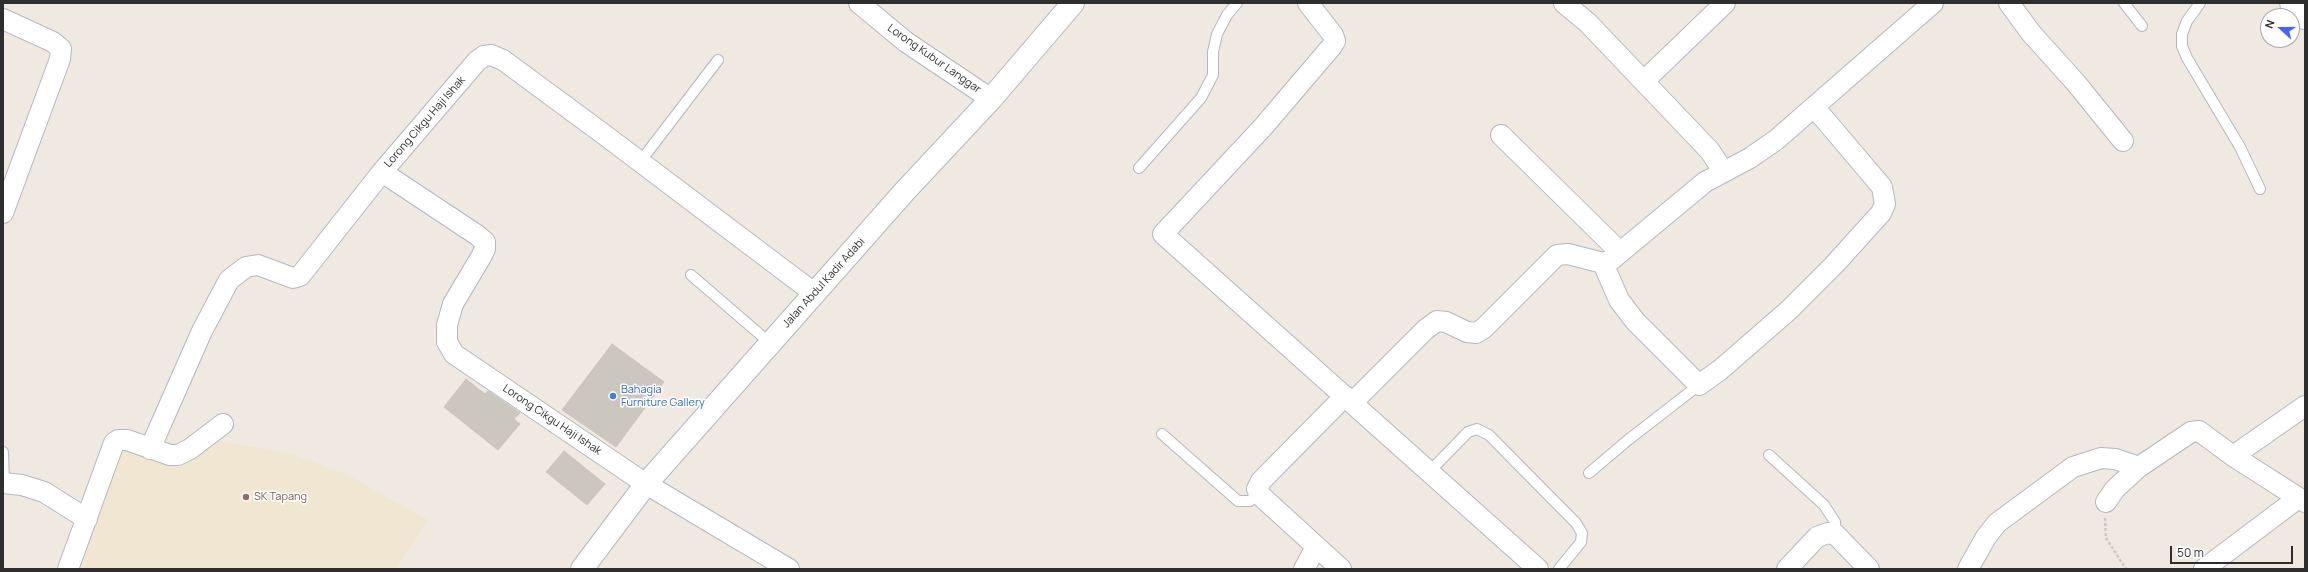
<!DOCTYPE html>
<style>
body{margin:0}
#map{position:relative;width:2308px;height:572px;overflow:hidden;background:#efe9e1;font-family:Manrope,sans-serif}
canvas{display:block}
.frame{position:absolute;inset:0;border:4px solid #2e2e2e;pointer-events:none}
.north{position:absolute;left:2260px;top:8px;width:40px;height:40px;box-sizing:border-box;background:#fff;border:1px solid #ababab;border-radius:50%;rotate:291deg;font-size:11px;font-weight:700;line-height:16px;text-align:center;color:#2e2e2e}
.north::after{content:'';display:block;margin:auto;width:14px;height:18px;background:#4264fb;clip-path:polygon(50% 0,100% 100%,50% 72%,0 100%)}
.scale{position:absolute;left:2170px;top:546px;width:123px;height:18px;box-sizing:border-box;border:2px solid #2e2e2e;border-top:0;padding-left:5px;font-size:12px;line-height:14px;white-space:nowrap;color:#2e2e2e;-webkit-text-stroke:3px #fff;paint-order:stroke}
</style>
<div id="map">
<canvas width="2308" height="572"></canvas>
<div class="frame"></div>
<div class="north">N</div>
<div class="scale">50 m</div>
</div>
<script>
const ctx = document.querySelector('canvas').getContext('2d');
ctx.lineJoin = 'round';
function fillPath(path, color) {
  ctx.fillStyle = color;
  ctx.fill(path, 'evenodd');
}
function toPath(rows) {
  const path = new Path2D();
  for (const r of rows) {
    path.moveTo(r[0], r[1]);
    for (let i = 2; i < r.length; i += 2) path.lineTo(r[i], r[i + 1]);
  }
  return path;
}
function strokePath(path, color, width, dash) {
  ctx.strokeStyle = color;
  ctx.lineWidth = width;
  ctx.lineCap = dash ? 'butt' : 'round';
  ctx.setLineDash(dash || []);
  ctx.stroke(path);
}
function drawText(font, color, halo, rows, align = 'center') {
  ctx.font = font + ' Manrope,sans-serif';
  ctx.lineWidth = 3;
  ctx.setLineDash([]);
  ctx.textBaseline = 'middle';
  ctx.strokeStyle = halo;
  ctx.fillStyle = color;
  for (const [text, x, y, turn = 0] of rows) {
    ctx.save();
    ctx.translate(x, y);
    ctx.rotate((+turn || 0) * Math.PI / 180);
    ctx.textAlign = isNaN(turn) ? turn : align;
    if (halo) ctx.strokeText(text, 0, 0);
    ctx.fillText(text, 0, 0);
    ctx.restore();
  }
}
fillPath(toPath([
 [214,440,292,454,346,474,428,520,396,569,78,569,123,449,184,466]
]), '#f0e6d1');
const building = toPath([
 [612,344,664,382,616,447,562,410,612,344],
 [466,379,485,394,488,391,520,413,514,419,520,424,498,450,444,407,466,379],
 [564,451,605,484,587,505,546,472,564,451]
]);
fillPath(building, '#cbc7bf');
strokePath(building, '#cbc5ba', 1);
const lane = toPath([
 [2124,3,2142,26],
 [2200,3,2187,21,2182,34,2182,46,2187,58,2240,147,2260,189],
 [640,162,718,60],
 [1139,168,1201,98,1213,75,1213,52,1217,34,1227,15,1237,3],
 [691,275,770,343],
 [1162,434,1238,501,1250,501,1258,493],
 [3,452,4,483],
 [1769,455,1824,505,1835,522,1836,535],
 [1429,472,1468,432,1477,429,1489,435,1576,523,1582,533,1581,542,1559,569],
 [1589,473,1628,440,1699,385]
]);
const street = toPath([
 [859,3,906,42,991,99],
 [1308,3,1333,35,1335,41,1332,46,1263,127,1163,234,1352,403,1426,329,1437,321,1446,322,1467,332,1476,333,1484,328,1557,255,1568,254,1603,263,1611,260,1705,182,1750,158,1776,140,1933,3],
 [1564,3,1588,23,1710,151,1723,171],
 [2009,3,2031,33,2076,83,2123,141],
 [3,19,53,42,61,49,60,59,3,213],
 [1644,81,1725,3],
 [1501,135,1620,252],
 [1603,263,1619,300,1635,321,1699,385,1720,370,1789,310,1834,265,1881,213,1885,204,1882,187,1815,108],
 [1352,403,1538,569],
 [2305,406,2233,456,2305,502],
 [150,449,202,331,229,280,246,267,258,265,293,278,300,276,382,172],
 [3,483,22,485,44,492,87,519],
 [2106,502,2115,489,2139,467],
 [68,569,114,443,118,440,127,440,170,455,178,455,190,449,223,424],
 [789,569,646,484,454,354,447,342,447,325,453,304,481,257,485,249,485,242,477,235,382,172,477,61,484,56,491,55,503,60,606,136,814,293],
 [1304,569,1316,547],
 [1341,569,1261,496,1257,489,1261,481,1345,396],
 [1787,569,1817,537,1828,533,1836,535,1869,569],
 [1968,569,1986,537,1997,523,2073,467,2101,458,2115,459,2139,467,2191,432,2199,431,2233,456],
 [2204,569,2297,499]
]);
const secondary = toPath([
 [2291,3,2305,18],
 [582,569,646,484,905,191,991,99,1073,3]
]);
strokePath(lane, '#b4b7c1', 12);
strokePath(street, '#b4b7c1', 22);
strokePath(secondary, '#b4b7c1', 24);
strokePath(toPath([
 [2105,518,2106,538,2126,569]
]), '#c9c9c9', 2.5, [3, 2]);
strokePath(lane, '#fff', 10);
strokePath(street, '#fff', 20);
strokePath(secondary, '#fff', 22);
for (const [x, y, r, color] of [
 [613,396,4,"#3f7fe0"],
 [246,497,4,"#8d6e63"]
]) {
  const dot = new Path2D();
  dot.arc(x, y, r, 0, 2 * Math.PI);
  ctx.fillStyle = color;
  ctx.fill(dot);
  strokePath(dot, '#fff', 1.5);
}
drawText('11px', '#2e2e2e', '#fff', [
 ["Lorong Kubur Langgar",934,59,35],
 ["Lorong Cikgu Haji Ishak",425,122,-49],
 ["Jalan Abdul Kadir Adabi",824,283,-48],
 ["Lorong Cikgu Haji Ishak",552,420,34]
]);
drawText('11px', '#366cbe', '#fff', [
 ["Bahagia",621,390],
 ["Furniture Gallery",621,403]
], 'left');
drawText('11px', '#785e54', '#fff', [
 ["SK Tapang",254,497]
], 'left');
</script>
